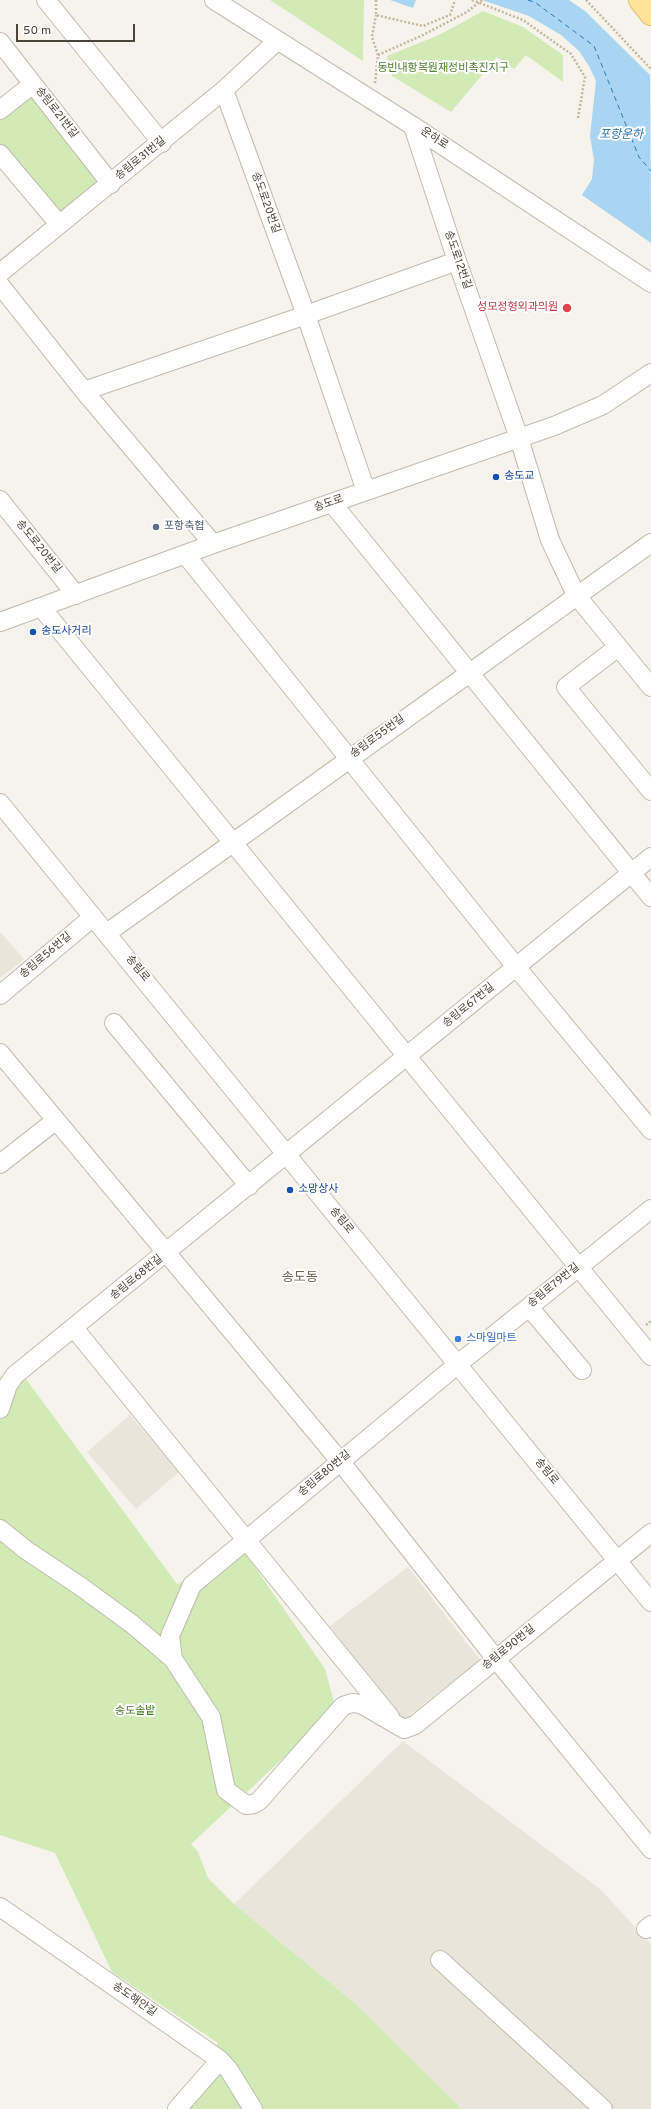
<!DOCTYPE html>
<meta charset="utf-8">
<style>
body{margin:0}
#map{position:relative;width:651px;height:2109px;overflow:hidden;background:#f6f3ec;font-family:Overpass,sans-serif}
canvas{display:block}
.scale{position:absolute;left:16px;top:24px;width:119px;height:18px;box-sizing:border-box;border:2px solid #4b4439;border-top:0;padding-left:5px;font-size:12px;line-height:14px;white-space:nowrap;color:#4b4439;-webkit-text-stroke:3px #fff;paint-order:stroke}
</style>
<div id="map">
<canvas width="651" height="2109"></canvas>
<div class="scale">50 m</div>
</div>
<script>
const ctx = document.querySelector('canvas').getContext('2d');
ctx.lineJoin = 'round';
function fillPath(path, color) {
  ctx.fillStyle = color;
  ctx.fill(path, 'evenodd');
}
function toPath(rows) {
  const path = new Path2D();
  for (const r of rows) {
    path.moveTo(r[0], r[1]);
    for (let i = 2; i < r.length; i += 2) path.lineTo(r[i], r[i + 1]);
  }
  return path;
}
function strokePath(path, color, width, dash) {
  ctx.strokeStyle = color;
  ctx.lineWidth = width;
  ctx.lineCap = dash ? 'butt' : 'round';
  ctx.setLineDash(dash || []);
  ctx.stroke(path);
}
function drawText(font, color, halo, rows, align = 'center') {
  ctx.font = font + ' Overpass,"Noto Sans KR",sans-serif';
  ctx.lineWidth = 4;
  ctx.setLineDash([]);
  ctx.textBaseline = 'middle';
  ctx.strokeStyle = halo;
  ctx.fillStyle = color;
  for (const [text, x, y, turn = 0] of rows) {
    ctx.save();
    ctx.translate(x, y);
    ctx.rotate((+turn || 0) * Math.PI / 180);
    ctx.textAlign = isNaN(turn) ? turn : align;
    if (halo) ctx.strokeText(text, 0, 0);
    ctx.fillText(text, 0, 0);
    ctx.restore();
  }
}
fillPath(toPath([
 [0,932,24,959,0,978],
 [130,1415,179,1472,136,1509,87,1452],
 [408,1567,480,1660,402,1721,330,1626],
 [403,1741,600,1889,651,1944,651,2109,462,2109,356,2004,234,1904]
]), '#eae5da');
fillPath(toPath([
 [270,0,364,0,363,61],
 [483,11,523,27,563,55,563,82,526,55,514,69,497,57,451,112,392,76,387,56,439,35],
 [30,92,103,182,59,218,0,145,0,116],
 [23,1375,177,1584,246,1554,325,1669,336,1709,191,1844,198,1852,208,1878,234,1904,356,2004,462,2109,178,2109,218,2043,112,1972,55,1853,0,1835,0,1377,8,1385]
]), '#d2eab5');
fillPath(toPath([
 [390,0,416,0,413,8],
 [482,0,569,0,585,11,650,75,651,243,582,195,592,179,594,160,590,136,596,81,589,66,579,51,561,35,529,16]
]), '#a9d4f2');
strokePath(toPath([
 [528,0,536,3,594,46,639,157,651,171]
]), '#2e7ab2', 1, [5, 4]);
const minor = toPath([
 [46,0,162,143],
 [214,0,413,126,651,283],
 [0,42,111,184],
 [224,90,306,315,366,491],
 [0,110,33,84],
 [413,126,457,261,519,438,550,540,576,595,651,687],
 [0,154,59,224],
 [0,273,224,90,277,41],
 [0,285,84,391,213,544],
 [84,391,306,315,457,261],
 [0,500,76,595],
 [332,503,651,897],
 [185,554,517,968,651,1130],
 [41,607,651,1356],
 [0,622,213,544,554,426,603,405,651,373],
 [618,647,566,687,651,791],
 [0,803,651,1602],
 [107,933,651,543],
 [0,995,93,917],
 [114,1023,249,1186],
 [0,1053,340,1461,496,1659,651,1849],
 [0,1164,55,1121],
 [529,1307,582,1370],
 [74,1328,390,1717],
 [0,1409,8,1385,15,1375,651,857],
 [0,1529,26,1550,80,1586,132,1624,173,1659,211,1717,226,1790,246,1805,254,1804,259,1801,343,1706,352,1703,361,1704,404,1729,415,1725,651,1533],
 [173,1659,170,1636,192,1585,458,1364,651,1209],
 [0,1907,220,2060,229,2070,253,2109],
 [646,1929,651,1925],
 [440,1960,603,2109],
 [177,2109,220,2060]
]);
const major = toPath([
 [640,0,651,14]
]);
strokePath(minor, '#c2bbae', 20);
strokePath(major, '#e6c16a', 24);
strokePath(toPath([
 [376,0,376,15,423,26,450,15,455,0],
 [472,0,523,20,571,54,585,77,578,118],
 [586,0,651,69],
 [375,83,378,55,372,37,376,15],
 [646,1325,651,1321]
]), '#c4b79f', 2.5, [2, 2]);
strokePath(minor, '#fff', 18);
strokePath(major, '#ffe39c', 22);
strokePath(toPath([
 [378,55,423,35,467,12,482,0]
]), '#c4b79f', 2.5, [2, 2]);
for (const [x, y, r, color] of [
 [567,308,5,"#e0444e"],
 [496,477,4,"#1a4fb4"],
 [156,527,4,"#5c6f8a"],
 [33,632,4,"#1a4fb4"],
 [290,1190,4,"#1a4fb4"],
 [458,1339,4,"#3f7fe0"]
]) {
  const dot = new Path2D();
  dot.arc(x, y, r, 0, 2 * Math.PI);
  ctx.fillStyle = color;
  ctx.fill(dot);
  strokePath(dot, '#fff', 1.5);
}
drawText('11px', '#4a7f2a', '#fff', [
 ["동빈내항복원재정비촉진지구",443,69],
 ["송도솔밭",135,1712]
]);
drawText('11px', '#4b4439', '#fff', [
 ["송림로21번길",56,113,52],
 ["운하로",434,139,33],
 ["송림로31번길",141,159,-39],
 ["송도로20번길",265,203,70],
 ["송도로12번길",457,260,71],
 ["송도로",329,504,-19],
 ["송도로20번길",38,547,51],
 ["송림로55번길",378,737,-36],
 ["송림로56번길",46,956,-40],
 ["송림로",137,969,51],
 ["송림로67번길",469,1006,-39],
 ["송림로",341,1221,51],
 ["송림로68번길",137,1278,-39],
 ["송림로79번길",554,1286,-39],
 ["송림로",546,1472,51],
 ["송림로80번길",325,1474,-40],
 ["송림로90번길",509,1648,-39],
 ["송도해안길",134,2000,35]
]);
drawText('11px', '#be3a42', '#fff', [
 ["성모정형외과의원",558,308]
], 'right');
drawText('11px', '#164399', '#fff', [
 ["송도교",504,477],
 ["송도사거리",41,632],
 ["소망상사",298,1190]
], 'left');
drawText('11px', '#4e5e75', '#fff', [
 ["포항축협",164,527]
], 'left');
drawText('11px', '#366cbe', '#fff', [
 ["스마일마트",466,1339]
], 'left');
drawText('italic 12px', '#2e7ab2', '#fff', [
 ["포항운하",621,136]
]);
drawText('13px', '#6e6250', '#fff', [
 ["송도동",300,1278]
]);
</script>
